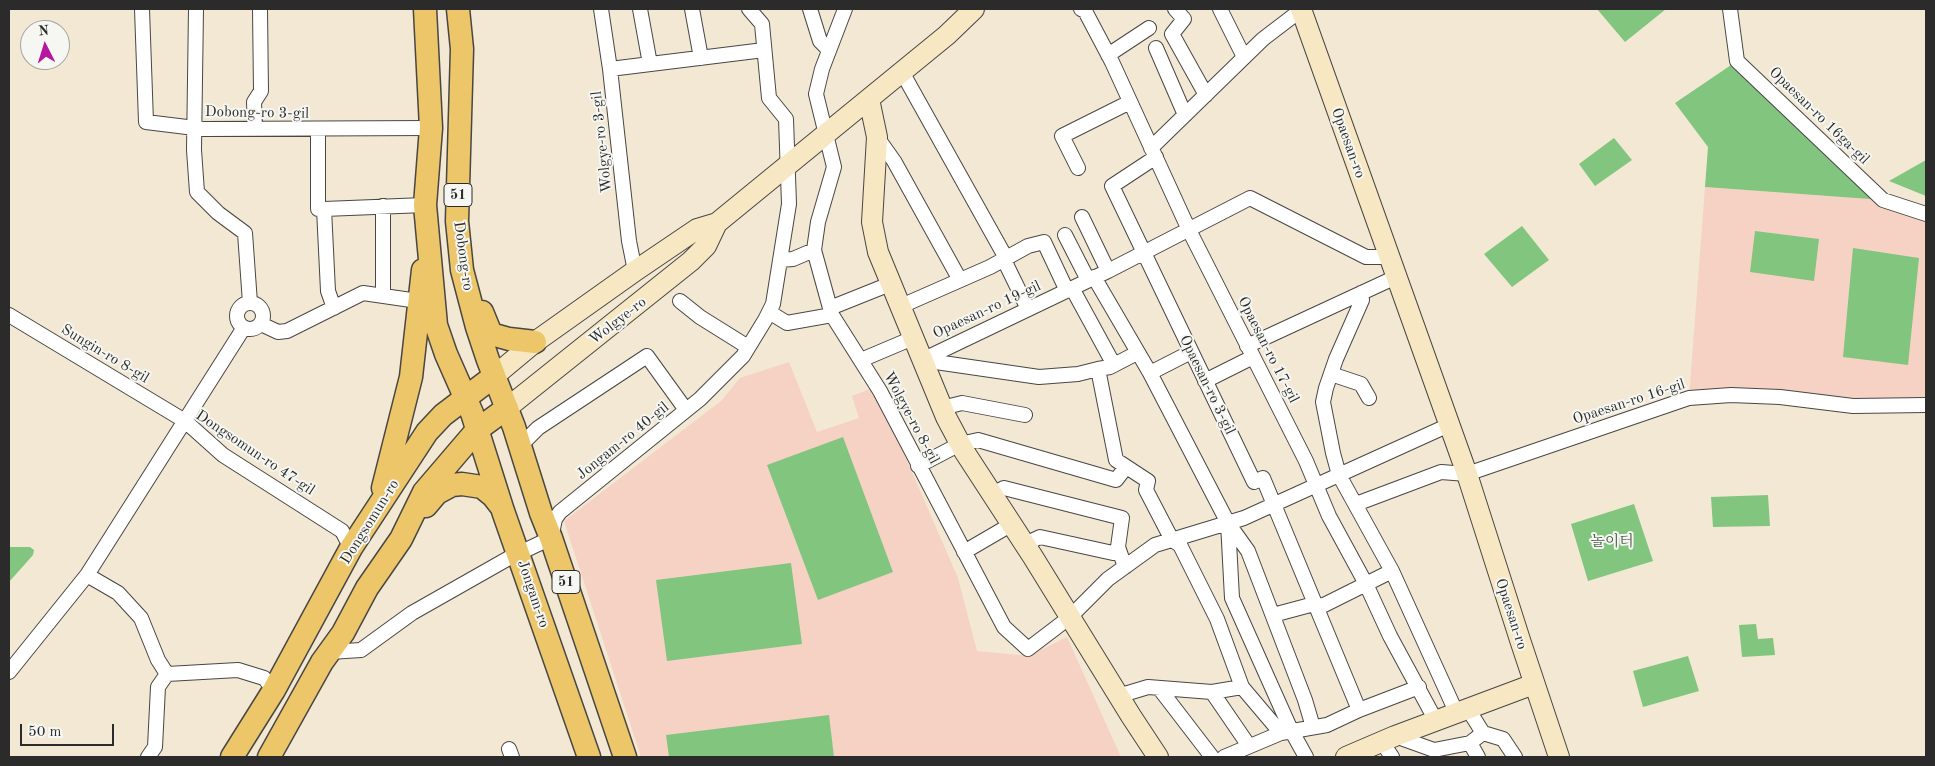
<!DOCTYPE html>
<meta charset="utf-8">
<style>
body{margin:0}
#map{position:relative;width:1935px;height:766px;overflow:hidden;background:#f2e8d3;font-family:"Old Standard TT",serif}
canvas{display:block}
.frame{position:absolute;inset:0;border:10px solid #2b2b2b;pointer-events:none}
.north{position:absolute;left:20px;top:20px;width:50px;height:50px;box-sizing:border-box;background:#f6f6f2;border:1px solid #a5a5a2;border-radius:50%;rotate:355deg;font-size:14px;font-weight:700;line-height:20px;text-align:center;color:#2b2b2b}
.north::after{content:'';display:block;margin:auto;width:18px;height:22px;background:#b5179e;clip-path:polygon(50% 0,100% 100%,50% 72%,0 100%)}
.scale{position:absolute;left:20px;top:724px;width:94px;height:22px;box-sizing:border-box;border:2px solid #2b2b2b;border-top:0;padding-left:6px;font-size:15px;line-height:18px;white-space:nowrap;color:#2b2b2b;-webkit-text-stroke:4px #f6f6f2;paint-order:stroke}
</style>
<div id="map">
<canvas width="1935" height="766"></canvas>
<div class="frame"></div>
<div class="north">N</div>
<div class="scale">50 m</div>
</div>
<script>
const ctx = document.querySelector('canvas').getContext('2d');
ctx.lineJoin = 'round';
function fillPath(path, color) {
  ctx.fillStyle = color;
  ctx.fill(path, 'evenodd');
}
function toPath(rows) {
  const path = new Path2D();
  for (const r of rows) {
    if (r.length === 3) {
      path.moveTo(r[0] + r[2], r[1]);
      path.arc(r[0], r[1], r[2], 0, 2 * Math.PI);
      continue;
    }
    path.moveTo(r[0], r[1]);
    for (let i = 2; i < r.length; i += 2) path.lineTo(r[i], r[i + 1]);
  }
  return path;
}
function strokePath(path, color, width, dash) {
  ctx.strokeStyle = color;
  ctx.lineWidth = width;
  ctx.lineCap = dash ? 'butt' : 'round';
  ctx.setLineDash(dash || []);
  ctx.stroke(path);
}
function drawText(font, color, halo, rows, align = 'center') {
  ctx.font = font + ' "Old Standard TT","Noto Serif KR",serif';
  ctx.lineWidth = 4;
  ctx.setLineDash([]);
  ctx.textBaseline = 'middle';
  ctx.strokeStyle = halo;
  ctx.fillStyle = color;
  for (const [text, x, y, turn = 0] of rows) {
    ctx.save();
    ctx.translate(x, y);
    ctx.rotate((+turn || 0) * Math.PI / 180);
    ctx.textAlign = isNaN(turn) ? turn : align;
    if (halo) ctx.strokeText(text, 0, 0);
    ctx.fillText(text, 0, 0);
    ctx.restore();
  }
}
fillPath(toPath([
 [1705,187,1883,200,1926,214,1926,405,1689,398],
 [789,362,817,432,859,418,852,396,875,387,958,578,977,651,1029,656,1067,637,1121,757,641,757,564,521,721,401,740,378]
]), '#f6d2c4');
fillPath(toPath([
 [1597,9,1666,9,1625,42],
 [1737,61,1883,200,1705,187,1708,147,1675,103],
 [1614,138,1632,160,1595,186,1579,164],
 [1926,160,1926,196,1889,181],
 [1522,226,1549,260,1512,287,1484,254],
 [1755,231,1819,239,1814,281,1750,272],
 [1853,248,1919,258,1908,365,1843,357],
 [843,437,893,572,818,600,767,465],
 [1768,495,1770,526,1713,527,1711,497],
 [1634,504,1653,561,1588,581,1571,524],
 [9,547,30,547,34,550,33,555,9,582],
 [791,563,802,644,667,661,656,580],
 [1756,624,1758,639,1773,638,1775,655,1742,657,1739,625],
 [1688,656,1699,691,1643,707,1633,671],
 [829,715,834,757,669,757,666,735]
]), '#82c57f');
const street = toPath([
 [142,9,146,122,203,129,431,128],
 [196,9,194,150,197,192,218,213,245,233,250,303],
 [601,9,610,69,629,241,635,271],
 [640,9,650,64],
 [692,9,701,58],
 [810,9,820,41,829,50],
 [845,9,822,69,816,94,834,167,818,222,814,250,830,308,832,315,880,391,1004,627,1028,649,1070,617,1108,579,1155,545,1244,518,1449,425],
 [1081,9,1085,11,1112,62,1189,230,1306,461,1329,516,1366,584,1390,636,1436,721],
 [1175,9,1184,19,1172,34,1206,95],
 [1220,9,1244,57],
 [1730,9,1737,61,1883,200,1926,214],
 [1156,48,1185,115],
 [1108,55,1149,28],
 [610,69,764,50],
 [902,72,1006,258,1007,266,1028,309],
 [255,129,254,102,261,91,260,9],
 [318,130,318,209,324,209,328,291,334,308],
 [877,137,894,161,960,280],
 [1151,148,1263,39,1301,10],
 [1156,157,1112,186,1254,482,1263,478,1359,710],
 [1078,168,1062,136,1130,102],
 [383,206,383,295],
 [324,209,425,205],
 [1082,217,1108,271],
 [1065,235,1088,280],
 [780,260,793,259,814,250],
 [1094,277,1150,373,1228,523,1232,598,1291,730,1306,757],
 [1072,288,1114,365],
 [1361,293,1362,300,1336,359,1326,388,1323,402,1333,453,1339,475,1392,571,1457,714],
 [680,301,700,317,748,347],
 [250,316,13],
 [899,307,990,267,1028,246,1044,242,1067,291],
 [830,308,890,284],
 [769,312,787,323,832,315],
 [9,315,185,421,223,455,342,531,351,548],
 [261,324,278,332,287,331,363,293,418,301],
 [1247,346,1396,277],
 [861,360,913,338],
 [922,360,1108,271,1250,198,1366,257,1388,257],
 [922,360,1039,377,1078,374,1098,369,1110,367,1137,353],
 [1098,369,1116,460,1148,481,1146,490,1172,540,1180,545,1217,619,1242,687,1281,733],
 [1150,373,1191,352],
 [1331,374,1361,384,1369,398],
 [1205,381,1253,357],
 [942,408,962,403,1025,415],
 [520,446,538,428,647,356,686,410],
 [918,466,960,444,978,440,1116,480,1126,467],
 [992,494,1004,488,1122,518,1118,547,1125,567],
 [1356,504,1441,472,1467,474,1689,398,1731,395,1780,397,1853,406,1926,405],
 [1228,523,1248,551,1305,700,1313,727],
 [1025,544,1040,537,1113,553,1119,551],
 [964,552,1012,524],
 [87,575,118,593,141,618,158,660,167,674],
 [1273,615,1314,604,1322,606,1392,571],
 [330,652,361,650,412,613,509,558,551,538,555,519,560,512,700,399,743,356,765,320,773,304,789,204,786,119,769,98,762,24,749,9],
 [9,672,87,575,243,329],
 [167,674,238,670,264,678,274,690],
 [1159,688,1212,757],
 [1212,692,1242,687],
 [1118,696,1148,687,1212,692,1249,746],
 [1470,709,1473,717,1483,733,1503,739,1515,757],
 [1395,736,1434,750,1470,743,1483,733],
 [1382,742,1392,757],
 [1470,743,1478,757],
 [509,749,512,757],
 [148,757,155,747,158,687,167,674],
 [1224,757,1281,733,1327,725,1359,710,1419,687]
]);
const secondary = toPath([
 [1301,9,1467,474,1521,643,1559,757],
 [869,99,877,137,872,222,878,252,946,417,964,451,1033,557,1131,716,1158,757],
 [493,377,535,342,635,271,697,229,717,223,947,35,974,9],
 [507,408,691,261,706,246,717,223],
 [1346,757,1395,736,1534,684]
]);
const primary = toPath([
 [425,9,431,128,425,205,436,325,446,354,472,413,503,511,589,757],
 [458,9,462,49,457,221,462,270,477,327,488,360,514,427,541,513,551,538,625,757],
 [482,312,491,334,509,339,535,342],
 [383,488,411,377,423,270],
 [426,506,437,493,452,485,462,484,482,487,493,496,500,505],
 [232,757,274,690,351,548,427,432,443,415,493,377],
 [269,757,322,662,343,633,367,588,401,539,424,492,477,430,507,408]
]);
strokePath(street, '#494744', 16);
strokePath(secondary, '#494744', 22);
strokePath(primary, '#494744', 25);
strokePath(street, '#fff', 14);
strokePath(secondary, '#f7e8c3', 20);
strokePath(primary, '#ecc669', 22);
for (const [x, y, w] of [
 [458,195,28],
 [566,582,28]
]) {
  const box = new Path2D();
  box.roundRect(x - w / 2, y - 11.5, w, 23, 4);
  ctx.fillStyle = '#f6f6f2';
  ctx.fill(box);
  strokePath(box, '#2b2b2b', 1);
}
drawText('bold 14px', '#2b2b2b', null, [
 ["51",458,195],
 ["51",566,582]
]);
drawText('15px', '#2b2b2b', '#f6f6f2', [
 ["Dobong-ro 3-gil",257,113,1],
 ["Opaesan-ro 16ga-gil",1819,116,44],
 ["Wolgye-ro 3-gil",602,142,-96],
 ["Opaesan-ro",1348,143,70],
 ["Dobong-ro",463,256,82],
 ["Opaesan-ro 19-gil",987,310,-25],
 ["Wolgye-ro",618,321,-38],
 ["Opaesan-ro 17-gil",1268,350,63],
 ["Sungin-ro 8-gil",105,354,31],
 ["Opaesan-ro 3-gil",1207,385,64],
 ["Opaesan-ro 16-gil",1629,402,-18],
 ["Wolgye-ro 8-gil",911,418,62],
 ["Jongam-ro 40-gil",623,441,-39],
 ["Dongsomun-ro 47-gil",255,453,34],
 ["Dongsomun-ro",370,522,-58],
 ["Jongam-ro",533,594,71],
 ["Opaesan-ro",1511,614,72]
]);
drawText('15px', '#455944', '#f6f6f2', [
 ["놀이터",1612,542]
]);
</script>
